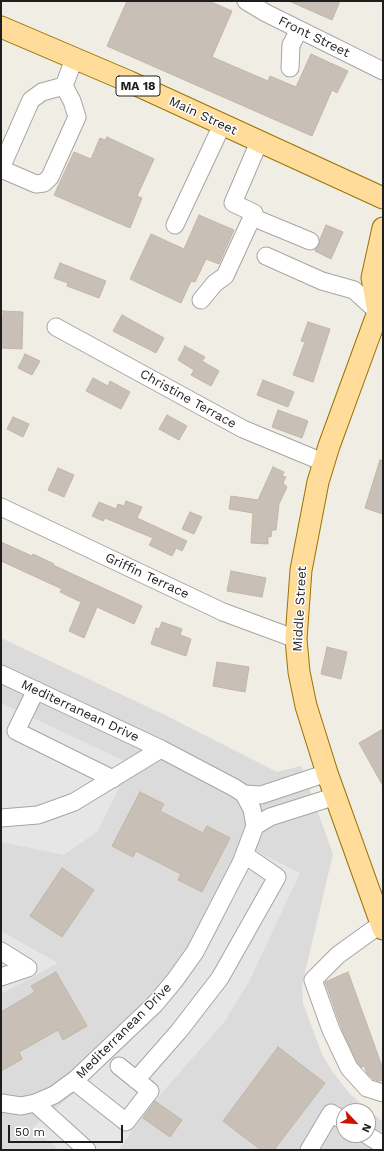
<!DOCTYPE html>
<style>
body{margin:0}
#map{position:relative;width:384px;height:1151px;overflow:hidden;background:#f0ede4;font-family:"Work Sans",sans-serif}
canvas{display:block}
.frame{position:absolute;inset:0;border:2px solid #1e1e1e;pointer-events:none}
.north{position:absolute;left:336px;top:1103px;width:40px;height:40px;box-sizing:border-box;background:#fff;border:1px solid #a5a5a5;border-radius:50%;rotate:115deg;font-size:11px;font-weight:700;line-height:16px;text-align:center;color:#1e1e1e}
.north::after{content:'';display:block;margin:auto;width:14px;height:18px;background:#cd1300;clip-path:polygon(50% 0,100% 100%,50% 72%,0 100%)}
.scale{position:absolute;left:8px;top:1125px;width:115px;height:18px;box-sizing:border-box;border:2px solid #1e1e1e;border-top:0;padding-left:5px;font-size:12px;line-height:14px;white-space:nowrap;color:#1e1e1e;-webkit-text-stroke:3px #fff;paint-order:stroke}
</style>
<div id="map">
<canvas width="384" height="1151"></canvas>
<div class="frame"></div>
<div class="north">N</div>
<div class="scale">50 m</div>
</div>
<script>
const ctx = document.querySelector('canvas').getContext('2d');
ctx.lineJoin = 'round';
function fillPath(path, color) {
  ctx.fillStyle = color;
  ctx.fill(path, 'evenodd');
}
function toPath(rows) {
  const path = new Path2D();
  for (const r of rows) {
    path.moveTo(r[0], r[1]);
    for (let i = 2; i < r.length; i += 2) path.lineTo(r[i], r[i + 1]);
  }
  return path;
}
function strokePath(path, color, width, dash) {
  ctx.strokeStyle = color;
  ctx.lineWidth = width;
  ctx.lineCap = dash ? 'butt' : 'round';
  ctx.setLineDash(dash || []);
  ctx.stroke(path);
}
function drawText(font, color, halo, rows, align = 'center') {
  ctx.font = font + ' "Work Sans",sans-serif';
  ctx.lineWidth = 3;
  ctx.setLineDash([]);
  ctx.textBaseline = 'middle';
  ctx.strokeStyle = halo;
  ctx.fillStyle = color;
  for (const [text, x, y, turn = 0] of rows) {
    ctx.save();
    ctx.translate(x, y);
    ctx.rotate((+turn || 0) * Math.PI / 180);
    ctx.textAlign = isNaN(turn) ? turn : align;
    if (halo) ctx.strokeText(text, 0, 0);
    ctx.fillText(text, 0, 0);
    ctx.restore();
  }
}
fillPath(toPath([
 [1,638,165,715,277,772,301,766,333,854,302,985,303,1003,322,1054,332,1071,350,1094,383,1122,383,1150,1,1150],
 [344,1111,368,1111,368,1135,344,1135]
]), '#dcdbdb');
fillPath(toPath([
 [1,703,131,764,98,831,64,855,1,842],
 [255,850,300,873,249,982,225,1021,160,1095,141,1118,119,1150,59,1150,32,1128,84,1085,161,1012,184,985,203,957,219,928],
 [1,931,58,963,1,994]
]), '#e6e6e6');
const building = toPath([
 [127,1,209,1,232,11,212,57,268,81,270,76,296,87,311,54,348,71,337,93,332,90,312,136,107,46,127,1],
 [289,1,340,1,332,20,289,1],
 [107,137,154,159,137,196,142,198,130,228,54,195,74,152,91,159,100,138,105,140,107,137],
 [199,215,234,230,219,264,206,259,195,282,191,281,181,303,130,279,151,234,184,249,199,215],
 [326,225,343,232,331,259,315,251,326,225],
 [60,263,106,281,99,298,67,286,68,283,54,278,60,263],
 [3,311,23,312,22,349,1,348,1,318,3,318,3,311],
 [122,315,164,338,156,353,113,331,122,315],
 [308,322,330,329,313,382,293,375,305,342,301,341,308,322],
 [185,346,205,357,202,361,219,371,211,386,191,375,194,370,178,360,185,346],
 [25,354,40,361,32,375,18,368,25,354],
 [93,378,108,386,110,381,130,392,121,409,86,391,93,378],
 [263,380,294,392,288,407,257,395,263,380],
 [278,410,308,421,302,438,272,427,278,410],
 [167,415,187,426,179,440,159,429,167,415],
 [13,417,29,424,23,437,7,429,13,417],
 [380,460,383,461,383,514,365,508,380,460],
 [273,467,284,472,282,476,286,477,283,483,287,487,279,504,276,530,272,530,271,537,268,536,268,544,251,543,253,513,229,509,231,496,258,500,273,467],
 [58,468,74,475,64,497,48,490,58,468],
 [126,501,142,507,137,518,187,541,182,551,176,548,172,556,149,545,153,538,105,518,103,521,92,516,99,502,116,509,118,504,124,506,126,501],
 [190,512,202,517,194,534,182,529,190,512],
 [1,542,32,556,33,554,54,564,53,565,142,606,134,624,97,607,84,638,69,631,81,602,60,592,62,589,1,561,1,542],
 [231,571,266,578,262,597,227,591,231,571],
 [162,622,182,629,180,635,191,639,186,656,151,644,156,628,159,629,162,622],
 [327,647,347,652,341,679,321,674,327,647],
 [217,662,249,667,245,692,213,686,217,662],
 [383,729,383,786,359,743,383,729],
 [140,792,164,804,160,811,203,833,207,826,230,838,202,892,178,880,181,874,136,851,133,857,112,846,140,792],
 [62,868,94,890,62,937,30,916,62,868],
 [56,972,87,1026,63,1040,58,1030,19,1052,22,1059,1,1071,1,1012,35,992,31,986,56,972],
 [348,972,383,1069,383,1080,379,1081,373,1079,367,1073,364,1066,361,1067,357,1062,343,1032,325,982,348,972],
 [278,1047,325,1083,274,1150,261,1150,223,1121,278,1047],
 [155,1101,182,1120,170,1137,143,1118,155,1101]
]);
fillPath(building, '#c8c0b6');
strokePath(building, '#c3b5a5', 1);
const minor = toPath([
 [246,1,266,13,383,71],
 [290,68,291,45,299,30],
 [1,168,31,100,42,92,64,86],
 [1,169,36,184,44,183,50,177,77,117,72,101,64,86,74,59],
 [252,217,310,241],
 [175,225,222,125],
 [266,256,322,281,354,290,378,312,383,313],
 [201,300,215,283,225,276,254,213,233,203,259,142],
 [56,327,243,429,323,462],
 [1,507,223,612,296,639],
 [1,674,161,749,235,788,244,794,252,809,255,826,241,863,195,952,175,980,155,1004,76,1079,54,1095,35,1103,21,1106,1,1103],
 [36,690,16,731,113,779],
 [244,794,261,795,327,773],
 [1,818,38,815,74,802,161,749],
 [255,826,270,817,336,796],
 [381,924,338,955,313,980,331,1030,349,1068,367,1088,383,1093],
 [1,951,28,968,1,977],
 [136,1080,179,1031,220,978,277,877,245,855],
 [74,1081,126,1122,150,1091,119,1066],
 [35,1103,87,1150],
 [367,1135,383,1145],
 [309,1150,331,1113,344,1121]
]);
const major = toPath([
 [1,27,130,82,383,198],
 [383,305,378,312,329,446,318,482,301,570,296,639,299,672,306,706,327,773,383,929],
 [378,312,372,278,383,228]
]);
strokePath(minor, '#a5a5a5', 19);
strokePath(major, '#997400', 23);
strokePath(minor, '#fff', 17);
strokePath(major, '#ffdc9a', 21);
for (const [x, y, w] of [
 [138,86,44]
]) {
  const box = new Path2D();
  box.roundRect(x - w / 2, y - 10, w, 20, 3);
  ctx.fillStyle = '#fff';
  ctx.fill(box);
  strokePath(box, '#1e1e1e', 1);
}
drawText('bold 12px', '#1e1e1e', null, [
 ["MA 18",138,86]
]);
drawText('13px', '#1e1e1e', '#fff', [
 ["Front Street",314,37,26],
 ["Main Street",203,116,25],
 ["Christine Terrace",188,399,29],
 ["Griffin Terrace",147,576,25],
 ["Middle Street",300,609,-87],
 ["Mediterranean Drive",80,711,25],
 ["Mediterranean Drive",124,1031,-45]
]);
</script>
